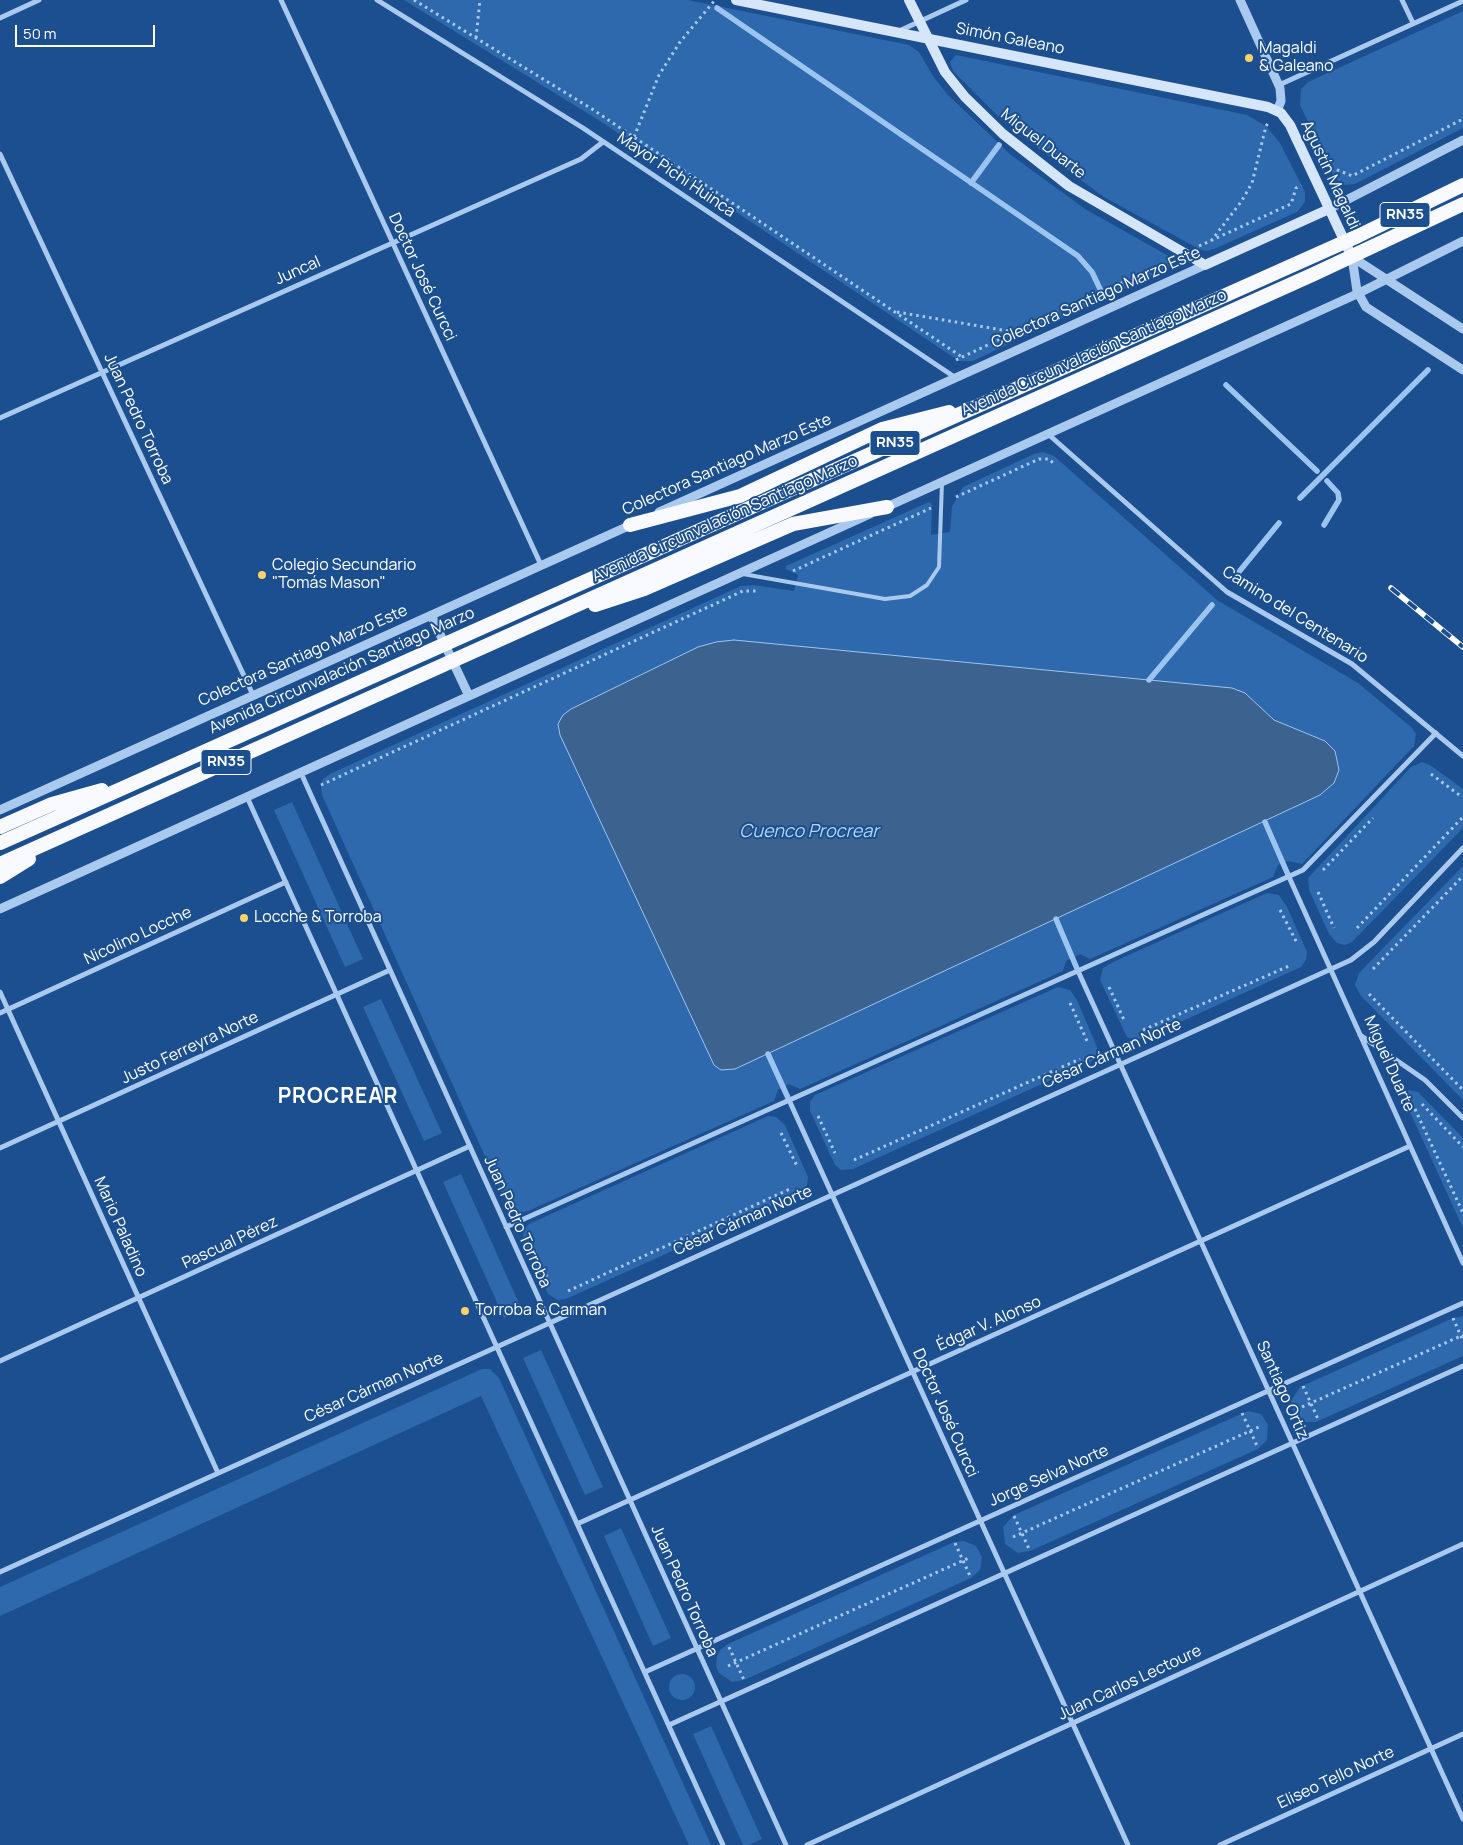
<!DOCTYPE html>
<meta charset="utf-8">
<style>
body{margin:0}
#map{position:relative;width:1463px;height:1845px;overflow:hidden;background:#1b4f8f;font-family:Manrope,sans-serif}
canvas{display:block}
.scale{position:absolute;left:15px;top:25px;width:140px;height:22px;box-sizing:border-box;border:2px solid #fff;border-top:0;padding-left:6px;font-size:15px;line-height:18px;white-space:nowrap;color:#fff;-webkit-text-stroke:4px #1b4f8f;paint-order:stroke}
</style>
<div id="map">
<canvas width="1463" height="1845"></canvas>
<div class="scale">50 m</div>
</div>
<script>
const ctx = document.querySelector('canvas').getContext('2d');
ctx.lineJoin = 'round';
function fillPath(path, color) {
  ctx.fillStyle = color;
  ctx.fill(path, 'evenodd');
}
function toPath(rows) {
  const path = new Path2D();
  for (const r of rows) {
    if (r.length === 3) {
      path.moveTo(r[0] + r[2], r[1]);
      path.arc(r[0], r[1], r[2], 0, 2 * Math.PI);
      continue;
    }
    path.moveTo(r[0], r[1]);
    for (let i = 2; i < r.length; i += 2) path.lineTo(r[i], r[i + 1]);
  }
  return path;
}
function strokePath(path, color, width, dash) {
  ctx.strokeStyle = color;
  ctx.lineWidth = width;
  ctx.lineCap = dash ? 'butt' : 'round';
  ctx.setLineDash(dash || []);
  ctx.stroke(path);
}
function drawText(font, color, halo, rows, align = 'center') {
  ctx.font = font + ' Manrope,sans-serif';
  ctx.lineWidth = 4;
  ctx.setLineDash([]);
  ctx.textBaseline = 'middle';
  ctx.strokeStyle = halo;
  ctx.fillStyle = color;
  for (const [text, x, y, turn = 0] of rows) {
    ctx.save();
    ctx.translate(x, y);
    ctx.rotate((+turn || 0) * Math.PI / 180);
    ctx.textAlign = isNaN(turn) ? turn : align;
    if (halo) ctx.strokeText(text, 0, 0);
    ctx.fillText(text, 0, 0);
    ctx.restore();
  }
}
fillPath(toPath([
 [404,0,688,0,909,45,919,52,933,76,947,94,1011,155,1085,209,1174,259,1175,264,973,361,959,361,600,121],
 [1463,11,1463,128,1355,184,1345,185,1340,183,1333,175,1300,105,1301,89,1308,82],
 [956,55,1247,115,1266,126,1280,143,1305,192,1305,202,1297,212,1214,249,1206,251,1199,249,1104,197,1040,150,999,117,953,71,950,62],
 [1043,452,1054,456,1217,600,1358,683,1411,727,1416,734,1414,746,1302,864,1287,861,1278,865,1273,877,1090,959,1080,954,1066,961,1063,971,800,1089,789,1084,778,1090,774,1101,528,1211,519,1213,511,1210,506,1203,322,795,321,787,323,779,330,774,741,586,753,585,794,591,798,575,786,569,786,566,929,502,932,504,931,535,950,532,952,507,963,487,1034,454],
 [1422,762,1430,765,1463,789,1463,828,1352,942,1345,945,1337,943,1329,934,1309,890,1308,878,1411,767],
 [292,802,363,959,345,967,274,810],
 [1463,866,1463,1100,1361,996,1355,985,1359,973],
 [1267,893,1279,895,1287,907,1307,952,1306,960,1301,967,1143,1039,1135,1040,1127,1037,1100,980,1103,968,1113,962],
 [1058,987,1070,990,1077,1000,1097,1047,1096,1055,1091,1062,853,1169,841,1170,835,1165,810,1111,810,1102,815,1095],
 [381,999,442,1133,424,1141,363,1007],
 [1408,1090,1418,1092,1463,1138,1463,1228,1404,1099],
 [768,1116,776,1117,785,1125,808,1177,807,1185,803,1192,566,1299,558,1300,548,1294,523,1239,524,1230,529,1224],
 [461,1174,522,1310,504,1318,443,1182],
 [1463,1316,1463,1356,1316,1422,1304,1422,1294,1414,1291,1401,1300,1387,1453,1318],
 [541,1350,603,1487,585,1495,523,1358],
 [482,1369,490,1369,499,1378,711,1845,689,1845,481,1396,0,1616,0,1587],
 [1248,1411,1261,1414,1268,1425,1267,1440,1258,1449,1030,1551,1018,1553,1005,1544,1003,1527,1014,1515],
 [621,1528,671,1638,653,1646,604,1536],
 [964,1541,976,1546,982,1557,980,1570,971,1578,744,1680,732,1682,719,1673,716,1666,717,1656,720,1650,728,1644,954,1542],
 [682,1687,13],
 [711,1726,762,1839,749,1845,743,1845,693,1734]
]), '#2e69ad');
const water = toPath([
 [734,640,1232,688,1245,693,1274,720,1325,741,1335,751,1339,770,1334,783,1320,795,735,1069,721,1070,714,1065,560,735,558,724,563,715,571,709,698,647,716,642,734,640]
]);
fillPath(water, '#3c6290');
strokePath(water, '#9cc4f0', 1);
strokePath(toPath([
 [717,8,1078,256,1092,272,1101,291],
 [971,183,999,145],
 [1226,385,1317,471],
 [1300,498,1428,370],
 [1324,525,1339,500,1338,493,1327,481],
 [1238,573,1279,523],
 [1149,680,1212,605],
 [1265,822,1289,877],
 [1056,919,1078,971],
 [768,1054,789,1100]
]), '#9cc4f0', 5.5);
strokePath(toPath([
 [414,0,592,109,962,357],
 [476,38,480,0],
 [634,137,659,75,680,42,715,0],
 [1331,171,1335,169,1352,176,1463,119],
 [1211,241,1241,202,1252,183,1266,126,1269,122],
 [1199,246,1291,204,1296,188,1301,185],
 [897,312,1014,332],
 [956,360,1091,296,1109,292,1113,287,1170,260],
 [956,497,1039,459,1049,459,1055,465],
 [793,571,931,508],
 [1431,774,1462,797],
 [321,785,743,591,758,591],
 [1323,870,1373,818],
 [1318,892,1334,928],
 [1280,910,1297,943],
 [1357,928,1462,818],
 [1373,969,1463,876],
 [1109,987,1125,1022],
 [1369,994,1463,1090],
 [1070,1003,1087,1041],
 [1143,1030,1289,966],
 [1422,1104,1463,1147],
 [1415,1109,1463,1213],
 [818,1116,835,1153],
 [781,1133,798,1168],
 [854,1160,1080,1059],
 [532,1245,550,1284],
 [568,1291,792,1188],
 [1453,1318,1463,1341],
 [1303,1386,1318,1419],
 [1302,1407,1463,1335],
 [1242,1413,1258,1448],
 [1014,1516,1030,1551],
 [1013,1537,1259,1427],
 [955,1543,971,1578],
 [729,1647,744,1680],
 [728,1666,971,1557]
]), '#a9c9ee', 3, [2.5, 4]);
strokePath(toPath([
 [743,574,885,599,910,596,927,585,939,567,942,482]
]), '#a9c9ee', 4);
strokePath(toPath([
 [281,0,541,565],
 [377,0,583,128,956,378],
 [1402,0,1413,23],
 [0,18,39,0],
 [899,31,966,0],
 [1279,85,1463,1],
 [0,154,253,695],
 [0,418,581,159,603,142],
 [1048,434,1227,592,1352,664,1463,756],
 [301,773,786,1845],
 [247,797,723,1845],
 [1289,877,1463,1263],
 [1078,971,1463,1819],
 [0,992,218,1473],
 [0,1013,286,882],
 [1360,1035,1425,1080,1463,1118],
 [789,1100,1128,1845],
 [0,1148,390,970],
 [506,1227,1303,870,1436,733],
 [0,1361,470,1146],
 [577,1524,1410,1146],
 [0,1572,1351,960,1374,942,1463,848],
 [645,1672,1463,1303],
 [669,1725,1463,1366],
 [807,1845,1463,1544],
 [1220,1845,1463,1734]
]), '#a9c9ee', 5);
strokePath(toPath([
 [1240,0,1280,88,1281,101,1277,111],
 [1329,209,1463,140],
 [1352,257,1357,291,1366,307,1463,370],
 [1352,257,1463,329],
 [882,509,1357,294,1463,241],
 [659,512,1205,265],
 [431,615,469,696],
 [0,810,633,524],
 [0,909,870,514]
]), '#a9c9ee', 9);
strokePath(toPath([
 [736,0,1268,107,1281,113,1290,125,1352,257],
 [909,0,945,72,965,97,1003,134,1069,186,1205,265,1329,209]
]), '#d6e6fa', 10);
strokePath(toPath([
 [630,525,740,496,882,429,949,412],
 [595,605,644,589,793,524,887,507],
 [0,827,52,804,102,790],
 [0,843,1358,236,1463,185],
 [0,864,1314,274,1463,204],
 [0,877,29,859]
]), '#f8faff', 14);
const rail = toPath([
 [1391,588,1463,647]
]);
strokePath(rail, '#fff', 5.5);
strokePath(rail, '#1b4f8f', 4, [11]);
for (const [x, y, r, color] of [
 [1249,58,5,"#ffd166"],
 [262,575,5,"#ffd166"],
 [244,918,5,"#ffd166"],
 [465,1311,5,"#ffd166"]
]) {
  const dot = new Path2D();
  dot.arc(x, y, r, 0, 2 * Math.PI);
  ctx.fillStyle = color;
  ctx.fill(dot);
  strokePath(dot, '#1b4f8f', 2);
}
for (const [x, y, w] of [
 [1405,215,50],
 [895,443,50],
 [226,762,50]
]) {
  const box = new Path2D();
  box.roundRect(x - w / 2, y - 12.5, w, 25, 4);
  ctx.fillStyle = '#1b4f8f';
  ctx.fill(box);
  strokePath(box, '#fff', 1);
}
drawText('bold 15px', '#fff', null, [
 ["RN35",1405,215],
 ["RN35",895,443],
 ["RN35",226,762]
]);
drawText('16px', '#fff', '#1b4f8f', [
 ["Simón Galeano",1010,39,11],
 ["Miguel Duarte",1043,144,38],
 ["Mayor Pichi Huinca",676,175,34],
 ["Agustín Magaldi",1330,175,65],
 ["Juncal",298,271,-24],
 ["Doctor José Curcci",422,277,65],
 ["Colectora Santiago Marzo Este",1096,298,-24],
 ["Avenida Circunvalación Santiago Marzo",1094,353,-24],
 ["Juan Pedro Torroba",138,419,65],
 ["Colectora Santiago Marzo Este",727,465,-24],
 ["Avenida Circunvalación Santiago Marzo",725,519,-24],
 ["Camino del Centenario",1295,615,32],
 ["Colectora Santiago Marzo Este",303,656,-24],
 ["Avenida Circunvalación Santiago Marzo",342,671,-24],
 ["Nicolino Locche",138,936,-25],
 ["Justo Ferreyra Norte",190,1048,-25],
 ["César Cárman Norte",1112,1054,-24],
 ["Miguel Duarte",1389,1064,66],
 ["César Cárman Norte",743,1221,-24],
 ["Juan Pedro Torroba",517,1222,66],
 ["Mario Paladino",120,1227,66],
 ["Pascual Pérez",230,1243,-25],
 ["Édgar V. Alonso",989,1324,-24],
 ["César Cárman Norte",374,1388,-24],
 ["Santiago Ortiz",1282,1390,66],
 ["Doctor José Curcci",945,1413,66],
 ["Jorge Selva Norte",1049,1476,-24],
 ["Juan Pedro Torroba",684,1591,66],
 ["Juan Carlos Lectoure",1130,1683,-25],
 ["Eliseo Tello Norte",1336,1778,-25]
]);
drawText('16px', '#fff', '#1b4f8f', [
 ["Magaldi",1259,49],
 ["& Galeano",1259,67],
 ["Colegio Secundario",272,566],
 ["\"Tomás Mason\"",272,584],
 ["Locche & Torroba",254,918],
 ["Torroba & Carman",475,1311]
], 'left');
drawText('italic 18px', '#b5d3f5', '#1b4f8f', [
 ["Cuenco Procrear",809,832]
]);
ctx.letterSpacing = '1px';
drawText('bold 21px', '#fff', '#1b4f8f', [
 ["PROCREAR",338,1097]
]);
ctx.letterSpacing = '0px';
</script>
